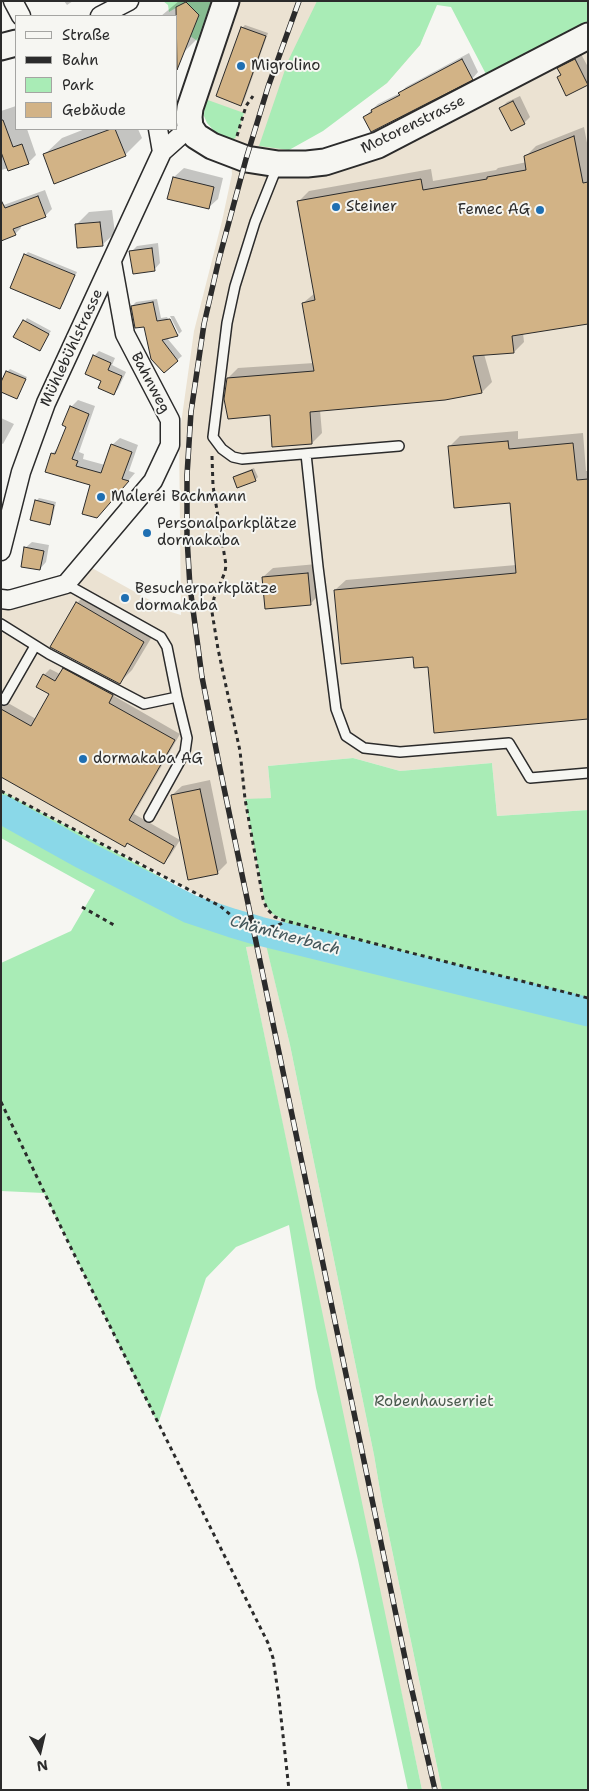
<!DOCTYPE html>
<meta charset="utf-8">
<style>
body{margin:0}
#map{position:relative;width:589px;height:1791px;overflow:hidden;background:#f6f6f2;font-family:"Shantell Sans",sans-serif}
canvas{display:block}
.frame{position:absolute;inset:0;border:2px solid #2b2b2b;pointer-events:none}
.legend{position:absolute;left:15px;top:15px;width:162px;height:115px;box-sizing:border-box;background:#f6f6f2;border:1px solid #a5a5a2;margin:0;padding:6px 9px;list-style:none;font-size:15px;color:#2b2b2b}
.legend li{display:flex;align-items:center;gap:10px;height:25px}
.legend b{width:25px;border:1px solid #a5a5a2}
.north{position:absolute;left:15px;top:1726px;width:50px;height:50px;-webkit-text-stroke:4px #f6f6f2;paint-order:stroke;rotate:171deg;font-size:14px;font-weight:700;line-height:20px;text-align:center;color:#2b2b2b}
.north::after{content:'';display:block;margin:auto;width:18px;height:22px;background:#2b2b2b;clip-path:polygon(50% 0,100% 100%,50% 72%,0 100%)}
</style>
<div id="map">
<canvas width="589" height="1791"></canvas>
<div class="frame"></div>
<ul class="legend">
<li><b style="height:6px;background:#f6f6f2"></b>Straße</li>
<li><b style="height:6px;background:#2b2b2b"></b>Bahn</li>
<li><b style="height:14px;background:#a9ecb6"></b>Park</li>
<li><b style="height:14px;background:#d2b386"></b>Gebäude</li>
</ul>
<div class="north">N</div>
</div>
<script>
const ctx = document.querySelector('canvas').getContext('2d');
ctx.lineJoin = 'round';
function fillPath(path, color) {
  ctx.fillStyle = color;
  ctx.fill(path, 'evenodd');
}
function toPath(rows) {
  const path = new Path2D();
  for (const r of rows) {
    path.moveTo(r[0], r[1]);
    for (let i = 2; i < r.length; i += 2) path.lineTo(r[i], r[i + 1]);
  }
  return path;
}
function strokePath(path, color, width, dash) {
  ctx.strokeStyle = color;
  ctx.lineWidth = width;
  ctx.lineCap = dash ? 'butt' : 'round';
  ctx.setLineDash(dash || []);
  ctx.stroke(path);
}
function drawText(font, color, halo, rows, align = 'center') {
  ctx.font = font + ' "Shantell Sans",sans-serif';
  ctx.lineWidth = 4;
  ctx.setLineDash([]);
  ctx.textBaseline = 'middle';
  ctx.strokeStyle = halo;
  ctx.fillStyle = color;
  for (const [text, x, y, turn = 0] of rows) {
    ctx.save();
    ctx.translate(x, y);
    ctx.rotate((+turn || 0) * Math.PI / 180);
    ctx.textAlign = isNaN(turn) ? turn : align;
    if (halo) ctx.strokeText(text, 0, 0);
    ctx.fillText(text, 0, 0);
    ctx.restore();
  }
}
fillPath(toPath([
 [233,1,437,1,420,45,387,83,323,130,284,152,307,164,588,36,588,810,497,816,492,763,400,771,353,758,268,766,271,798,245,800,265,904,275,917,286,921,276,926,265,927,238,921,220,906,1,791,1,599,65,584,83,563,171,612,181,615,179,438,194,331,222,221,232,174,229,134,212,122,200,93],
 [266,944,290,1045,374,1455,382,1502,442,1790,422,1790,360,1499,246,947]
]), '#ebe2d2');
fillPath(toPath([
 [163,1,213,1,199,42,190,36,198,15,186,2,169,12,168,5],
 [317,1,588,1,588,24,488,78,451,7,437,5,420,45,387,83,323,131,289,150,259,146,288,61],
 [205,99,244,113,236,137,231,142,217,134,207,123,204,116],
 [353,758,400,771,492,763,497,816,588,810,588,1790,442,1790,382,1502,374,1455,290,1045,266,945,246,947,422,1790,408,1790,358,1560,316,1388,289,1225,236,1247,206,1278,158,1424,44,1193,1,1191,1,963,71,931,95,890,1,838,1,791,134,862,238,921,264,927,276,926,285,921,271,913,265,904,245,799,271,798,268,766]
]), '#a9ecb6');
fillPath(toPath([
 [64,1,73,1,67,5],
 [179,1,211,1,198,38,176,60,176,16,161,16],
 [245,25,268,33,244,101,241,104,242,28],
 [469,53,478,72,472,79,364,117,378,104,400,93,406,87],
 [581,54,588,67,588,83,558,77,562,74,559,68,565,62],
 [520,96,530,117,524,123,501,108,507,102],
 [16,106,16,129,27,129,36,155,28,163,1,170,1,111],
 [584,127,588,148,588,322,523,333,524,342,514,352,484,354,492,382,482,392,320,410,322,433,312,443,272,414,228,378,238,368,314,363,303,303,315,293,299,201,309,191,431,169,433,181,496,170,498,168,527,162,526,156,536,146],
 [85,129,138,129,142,138,125,155,44,155,62,138],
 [184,168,223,178,218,199,208,208,174,177],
 [45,190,52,209,45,216,20,225,21,228,15,234,1,206],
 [112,210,115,233,102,245,76,225,89,212],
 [158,243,160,263,154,270,131,252,137,246],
 [28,252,77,272,63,304,60,307,25,255],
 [157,299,161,318,167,317,176,334,179,334,170,316,174,316,182,331,178,335,167,338,182,356,164,371,145,326,132,306,136,302],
 [27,318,51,331,39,350,15,337],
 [99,351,115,358,112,365,126,372,118,389,113,394,103,381,94,356],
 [10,369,27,377,17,398,7,372],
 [78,400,95,406,79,452,84,454,83,459,105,465,112,445,120,438,138,445,129,471,135,473,104,509,91,484,52,454,60,446,67,426,71,407],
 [1,418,14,424,3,444,1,443],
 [518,431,518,439,583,433,586,471,588,471,588,718,430,666,414,656,335,590,346,580,516,565,511,502,450,446,460,436],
 [254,468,258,477,255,480,234,477,237,475],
 [39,498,56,502,52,520,49,523,36,501],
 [32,542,49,545,46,562,40,569,25,548],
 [317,564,320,594,310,604,263,577,273,568],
 [89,591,156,630,132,670,119,683,77,603],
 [70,663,119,688,114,696,180,734,134,814,180,840,170,856,164,862,1,775,1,699,36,719,51,694,44,675,50,669,60,674],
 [210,780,227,863,217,873,172,795,182,786]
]), '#0003');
strokePath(toPath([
 [1,809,82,854,190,909,232,923,259,931,588,1012]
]), '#8ad8e8', 29);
const building = toPath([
 [186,2,199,15,177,70,176,7,186,2],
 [241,27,266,36,241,106,216,96,241,27],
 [462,59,473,80,371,132,363,117,372,112,371,110,400,95,398,93,462,59],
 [575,59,588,85,566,96,557,77,561,75,557,68,575,59],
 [513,101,525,124,511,131,499,108,513,101],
 [1,120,3,120,13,147,22,144,29,164,8,171,1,152,1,120],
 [111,129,115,129,126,156,54,184,43,154,111,129],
 [574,136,583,183,588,182,588,324,512,336,514,353,473,356,482,393,445,400,310,412,312,444,272,447,270,415,228,419,224,399,227,378,314,371,302,303,315,300,297,201,421,179,423,190,487,179,487,177,526,170,524,156,574,136],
 [173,177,214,187,209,209,167,199,173,177],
 [38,196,46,217,13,229,16,235,1,241,1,200,5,208,38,196],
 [100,222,103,246,77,248,75,224,100,222],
 [152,248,155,271,133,274,129,251,152,248],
 [24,254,75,275,60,309,10,288,24,254],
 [153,302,157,321,170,319,178,336,162,340,178,361,164,373,151,359,144,327,135,328,131,306,153,302],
 [23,320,49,334,40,351,13,337,23,320],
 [93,355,111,363,108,370,122,376,114,395,98,388,101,381,85,374,93,355],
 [6,371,26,379,17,399,1,392,1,382,6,371],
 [70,406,89,414,72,459,78,461,76,466,101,473,111,444,132,452,122,479,129,481,97,518,82,514,90,485,45,472,51,453,55,454,66,427,62,425,70,406],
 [508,441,509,449,573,443,577,480,588,479,588,719,434,733,428,667,414,668,413,657,341,664,334,590,516,573,510,503,454,508,448,446,508,441],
 [252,470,256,481,237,488,233,477,252,470],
 [35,500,54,505,50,525,30,520,35,500],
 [24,547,44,551,40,570,21,567,24,547],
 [308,573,311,605,265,609,262,577,308,573],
 [76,602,144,642,120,684,50,647,76,602],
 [63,668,113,695,109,703,175,740,129,820,174,846,164,864,127,843,125,847,1,777,1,709,31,726,49,694,36,687,43,674,55,681,63,668],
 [200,789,218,874,188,880,171,795,200,789]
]);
fillPath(building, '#d2b386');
strokePath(building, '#2b2b2b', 1);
const lane = toPath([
 [277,167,255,222,235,286,227,323,213,437,222,449,233,457,242,459,399,446],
 [306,454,318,567,336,709,346,736,364,748,400,752,509,743,530,778,588,773],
 [66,584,161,637,167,647,177,697],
 [1,624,49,654,144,704,177,697,187,738,185,752,149,817],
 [1,699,4,700,35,646]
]);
const street = toPath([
 [13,1,21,16],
 [100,16,129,1],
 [158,129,162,152],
 [1,551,21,472,46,403,162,152,190,127],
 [1,599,9,600,66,584,153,481,170,445,170,420,125,334,112,262]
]);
const secondary = toPath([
 [226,1,190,108,189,117,190,127,196,136,212,146,246,159,278,164,307,164,325,162,378,145,588,36],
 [1,47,16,43]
]);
strokePath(lane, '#2b2b2b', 12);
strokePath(street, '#2b2b2b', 21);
strokePath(secondary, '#2b2b2b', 29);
strokePath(toPath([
 [237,136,246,106,253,96],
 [212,456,213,486,226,565,225,572,214,598,212,612,218,649,240,751,245,799,263,899,267,909,275,917,286,921,588,998],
 [1,791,220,906,238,921,265,927,276,926,285,922],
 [82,907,114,925],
 [1,1102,70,1246,268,1643,273,1658,279,1699,289,1790]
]), '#2b2b2b', 3, [4, 4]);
strokePath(lane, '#f6f6f2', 9);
strokePath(street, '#f6f6f2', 18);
strokePath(secondary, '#f6f6f2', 25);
const rail = toPath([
 [299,1,268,87,246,159,219,259,204,324,191,412,187,475,187,538,190,587,202,677,219,764,410,1682,435,1790]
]);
strokePath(rail, '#2b2b2b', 5.5);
strokePath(rail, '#f6f6f2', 4, [11]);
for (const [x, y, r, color] of [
 [241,66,5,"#1f6fb2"],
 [336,207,5,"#1f6fb2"],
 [540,210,5,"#1f6fb2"],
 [101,497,5,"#1f6fb2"],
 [147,533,5,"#1f6fb2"],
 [125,598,5,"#1f6fb2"],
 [83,759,5,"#1f6fb2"]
]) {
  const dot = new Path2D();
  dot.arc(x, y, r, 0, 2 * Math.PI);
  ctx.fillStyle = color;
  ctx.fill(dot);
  strokePath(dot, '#f6f6f2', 2);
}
drawText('15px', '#2b2b2b', '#f6f6f2', [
 ["Migrolino",251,66],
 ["Steiner",346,207],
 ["Femec AG",530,210,"right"],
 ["Malerei Bachmann",111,497],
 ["Personalparkplätze",157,524],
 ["dormakaba",157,541],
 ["Besucherparkplätze",135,589],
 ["dormakaba",135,606],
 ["dormakaba AG",93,759]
], 'left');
drawText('15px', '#2b2b2b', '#f6f6f2', [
 ["Motorenstrasse",413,125,-26],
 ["Mühlebühlstrasse",72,348,-65],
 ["Bahnweg",150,383,62]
]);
drawText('15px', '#4a5b4e', '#f6f6f2', [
 ["Robenhauserriet",434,1402]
]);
drawText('italic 16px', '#43565a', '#f6f6f2', [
 ["Chämtnerbach",285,936,15]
]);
</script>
